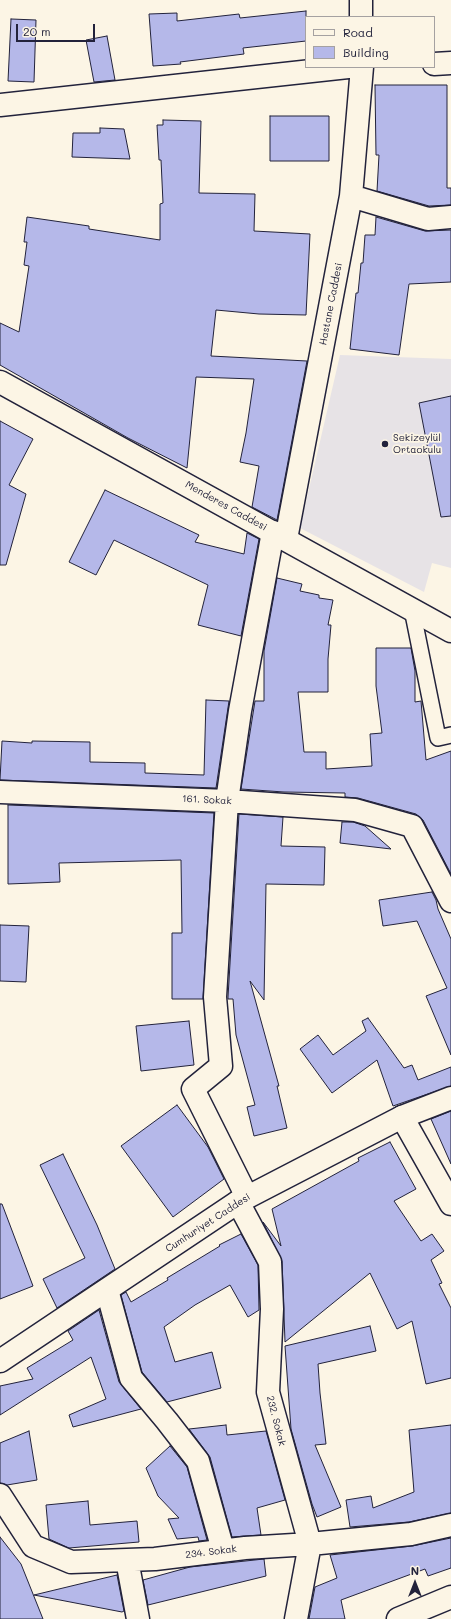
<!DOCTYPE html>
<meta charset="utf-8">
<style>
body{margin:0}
#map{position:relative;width:451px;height:1619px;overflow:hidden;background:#fcf5e5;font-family:Mali,sans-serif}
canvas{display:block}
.legend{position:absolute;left:305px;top:16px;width:130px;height:52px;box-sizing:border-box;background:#fcf5e5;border:1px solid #a5a1a1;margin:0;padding:5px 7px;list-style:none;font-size:12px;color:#22223b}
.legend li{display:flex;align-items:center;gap:8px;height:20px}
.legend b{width:20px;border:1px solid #a5a1a1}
.north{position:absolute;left:395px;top:1563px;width:40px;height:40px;-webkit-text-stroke:3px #fcf5e5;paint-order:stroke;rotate:0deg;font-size:11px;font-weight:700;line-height:16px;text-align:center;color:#22223b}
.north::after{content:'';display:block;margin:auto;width:14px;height:18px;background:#22223b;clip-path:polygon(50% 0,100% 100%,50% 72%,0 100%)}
.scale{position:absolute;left:16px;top:24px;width:79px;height:18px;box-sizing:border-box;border:2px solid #22223b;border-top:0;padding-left:5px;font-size:12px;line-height:14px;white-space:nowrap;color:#22223b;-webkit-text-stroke:3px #fcf5e5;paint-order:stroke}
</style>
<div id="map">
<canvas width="451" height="1619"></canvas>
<ul class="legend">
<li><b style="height:5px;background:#fcf5e5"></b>Road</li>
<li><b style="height:11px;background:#b5b8e9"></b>Building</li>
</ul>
<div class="north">N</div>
<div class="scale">20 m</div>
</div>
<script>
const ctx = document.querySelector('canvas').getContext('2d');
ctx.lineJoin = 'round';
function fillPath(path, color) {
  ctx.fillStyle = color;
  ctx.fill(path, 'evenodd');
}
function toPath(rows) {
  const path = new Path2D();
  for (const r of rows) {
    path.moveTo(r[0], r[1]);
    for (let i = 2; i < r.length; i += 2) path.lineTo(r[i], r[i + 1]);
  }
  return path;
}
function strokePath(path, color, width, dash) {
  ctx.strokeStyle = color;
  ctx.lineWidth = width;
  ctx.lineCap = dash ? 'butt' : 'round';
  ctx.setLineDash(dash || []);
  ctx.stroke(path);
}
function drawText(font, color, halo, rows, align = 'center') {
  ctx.font = font + ' Mali,sans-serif';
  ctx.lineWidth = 3.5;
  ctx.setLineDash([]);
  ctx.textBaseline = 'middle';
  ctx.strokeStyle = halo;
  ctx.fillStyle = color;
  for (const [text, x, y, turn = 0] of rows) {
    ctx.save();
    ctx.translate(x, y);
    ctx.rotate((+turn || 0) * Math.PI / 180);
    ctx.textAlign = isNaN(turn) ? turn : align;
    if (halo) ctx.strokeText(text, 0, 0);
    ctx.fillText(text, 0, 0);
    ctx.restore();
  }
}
fillPath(toPath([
 [340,355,451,359,451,568,432,563,424,592,300,528]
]), '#e7e3e6');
const building = toPath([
 [306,11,306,41,243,48,244,54,180,62,181,64,153,66,149,14,177,13,177,21,239,14,240,18,306,11],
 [11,19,36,20,34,82,8,81,11,19],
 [107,36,115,80,94,82,86,40,107,36],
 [375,85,447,85,447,188,451,188,451,205,429,206,377,191,379,155,376,155,375,85],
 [270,116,329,116,329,161,270,161,270,116],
 [163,120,201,121,199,193,255,194,254,231,310,234,306,315,259,314,216,310,211,356,307,361,277,520,252,507,259,466,240,462,246,433,254,379,196,377,187,468,128,438,0,365,0,323,19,332,29,266,24,265,27,242,24,242,27,217,89,226,89,229,160,240,160,204,163,203,161,160,159,160,157,125,163,125,163,120],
 [100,128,124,129,130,159,72,157,73,133,100,133,100,128],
 [376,217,425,231,451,230,451,282,409,284,399,355,350,349,356,293,358,293,361,263,363,263,365,235,375,235,376,217],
 [451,396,451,516,441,517,419,403,451,396],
 [0,421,33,439,9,485,26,494,6,565,0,565,0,421],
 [105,490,199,535,195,542,244,554,247,533,259,539,241,636,198,625,208,585,114,540,96,575,69,562,105,490],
 [277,578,302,584,300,591,319,595,319,598,333,600,328,625,331,625,328,659,328,692,298,692,304,752,326,752,326,769,372,766,370,734,382,733,376,686,376,648,411,648,415,671,415,702,421,701,426,760,451,751,451,874,423,820,416,814,358,798,345,797,345,793,284,792,241,789,255,701,264,701,264,651,277,578],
 [206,700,229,701,216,788,0,780,2,741,32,743,32,741,90,742,90,762,145,763,145,773,204,775,206,700],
 [8,805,214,813,203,999,172,999,172,933,182,933,181,860,59,863,60,882,8,884,8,805],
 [239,814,283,817,281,846,325,847,324,885,266,884,264,1000,250,981,279,1086,277,1086,287,1128,254,1136,247,1107,255,1105,236,1035,233,999,228,999,228,997,239,814],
 [342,822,353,822,365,826,391,849,340,843,342,822],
 [432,892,436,900,438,909,451,939,451,1055,426,996,447,988,417,921,383,926,379,900,432,892],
 [0,925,29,926,26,982,0,981,0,925],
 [368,1018,404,1068,412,1065,418,1080,451,1067,451,1086,393,1106,377,1060,332,1093,300,1049,318,1035,333,1055,366,1031,362,1021,368,1018],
 [189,1021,194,1065,141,1071,136,1026,189,1021],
 [177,1105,208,1147,224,1179,173,1217,121,1146,177,1105],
 [451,1111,451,1164,431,1119,451,1111],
 [390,1142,416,1189,394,1201,421,1241,432,1234,444,1251,431,1260,442,1283,439,1284,451,1308,451,1378,426,1384,412,1321,397,1329,370,1273,285,1342,282,1261,263,1222,281,1246,272,1209,359,1161,358,1158,390,1142],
 [63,1154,97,1225,115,1269,57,1308,43,1279,85,1258,40,1165,63,1154],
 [0,1204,2,1204,33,1286,0,1299,0,1204],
 [241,1234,258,1265,259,1310,248,1317,230,1285,195,1305,164,1327,175,1362,212,1352,221,1388,167,1402,142,1372,121,1295,126,1292,131,1302,168,1280,167,1278,220,1246,219,1245,241,1234],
 [99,1310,119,1382,141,1409,73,1427,69,1415,106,1399,91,1357,0,1415,0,1386,33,1379,27,1368,73,1340,68,1331,99,1310],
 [370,1326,376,1351,318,1364,320,1393,326,1444,315,1445,341,1507,317,1517,312,1504,291,1429,285,1346,370,1326],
 [226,1425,227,1435,266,1431,285,1500,257,1508,261,1535,232,1537,210,1457,189,1429,226,1425],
 [451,1425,451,1513,409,1522,350,1527,346,1500,371,1496,373,1508,414,1492,409,1430,451,1425],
 [29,1431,37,1480,7,1485,0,1483,0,1443,29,1431],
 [170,1446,187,1467,207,1540,199,1541,198,1537,177,1539,168,1519,179,1518,158,1496,146,1468,170,1446],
 [88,1501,90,1525,137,1521,139,1542,69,1548,49,1539,46,1505,88,1501],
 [0,1537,21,1564,43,1619,0,1619,0,1537],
 [451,1538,451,1568,428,1576,425,1569,341,1600,345,1619,309,1619,315,1587,337,1578,330,1555,412,1546,451,1538],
 [264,1559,266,1576,148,1605,143,1580,190,1567,264,1559],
 [117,1575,124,1611,122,1612,34,1595,117,1575]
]);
fillPath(building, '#b5b8e9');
strokePath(building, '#22223b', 1);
const service = toPath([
 [412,609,438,738,451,735]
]);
const minor = toPath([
 [361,0,361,17],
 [434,64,451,63],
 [0,105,348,67],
 [351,196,428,219,451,217],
 [286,539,351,196,362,67],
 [0,792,227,801,355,810,412,826,451,901],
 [402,1117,451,1204],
 [247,1197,193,1089,221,1066,215,997,227,801,240,711,273,532],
 [238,1202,270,1262,272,1309,268,1392,310,1544,296,1619],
 [107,1290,131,1378,167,1421,198,1461,223,1550],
 [0,1495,33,1546,71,1562,155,1559,245,1548,310,1544,411,1534,451,1525],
 [127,1560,138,1619]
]);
const secondary = toPath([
 [0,382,451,631],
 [0,1361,238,1202,402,1117,451,1098],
 [398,1619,451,1597]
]);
strokePath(service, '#22223b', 18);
strokePath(minor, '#22223b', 25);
strokePath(secondary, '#22223b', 25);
strokePath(service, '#fcf5e5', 15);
strokePath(minor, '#fcf5e5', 22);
strokePath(secondary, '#fcf5e5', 22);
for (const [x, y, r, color] of [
 [385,444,4,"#22223b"]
]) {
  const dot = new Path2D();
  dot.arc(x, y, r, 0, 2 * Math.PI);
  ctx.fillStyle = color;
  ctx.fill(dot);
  strokePath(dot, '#fcf5e5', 1.5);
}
drawText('10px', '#22223b', '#fcf5e5', [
 ["Hastane Caddesi",331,304,-79],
 ["Menderes Caddesi",226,506,29],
 ["161. Sokak",207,800,3],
 ["Cumhuriyet Caddesi",208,1223,-33],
 ["232. Sokak",276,1421,76],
 ["234. Sokak",211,1552,-7]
]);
drawText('10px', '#22223b', '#fcf5e5', [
 ["Sekizeylül",393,438],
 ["Ortaokulu",393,450]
], 'left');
</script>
